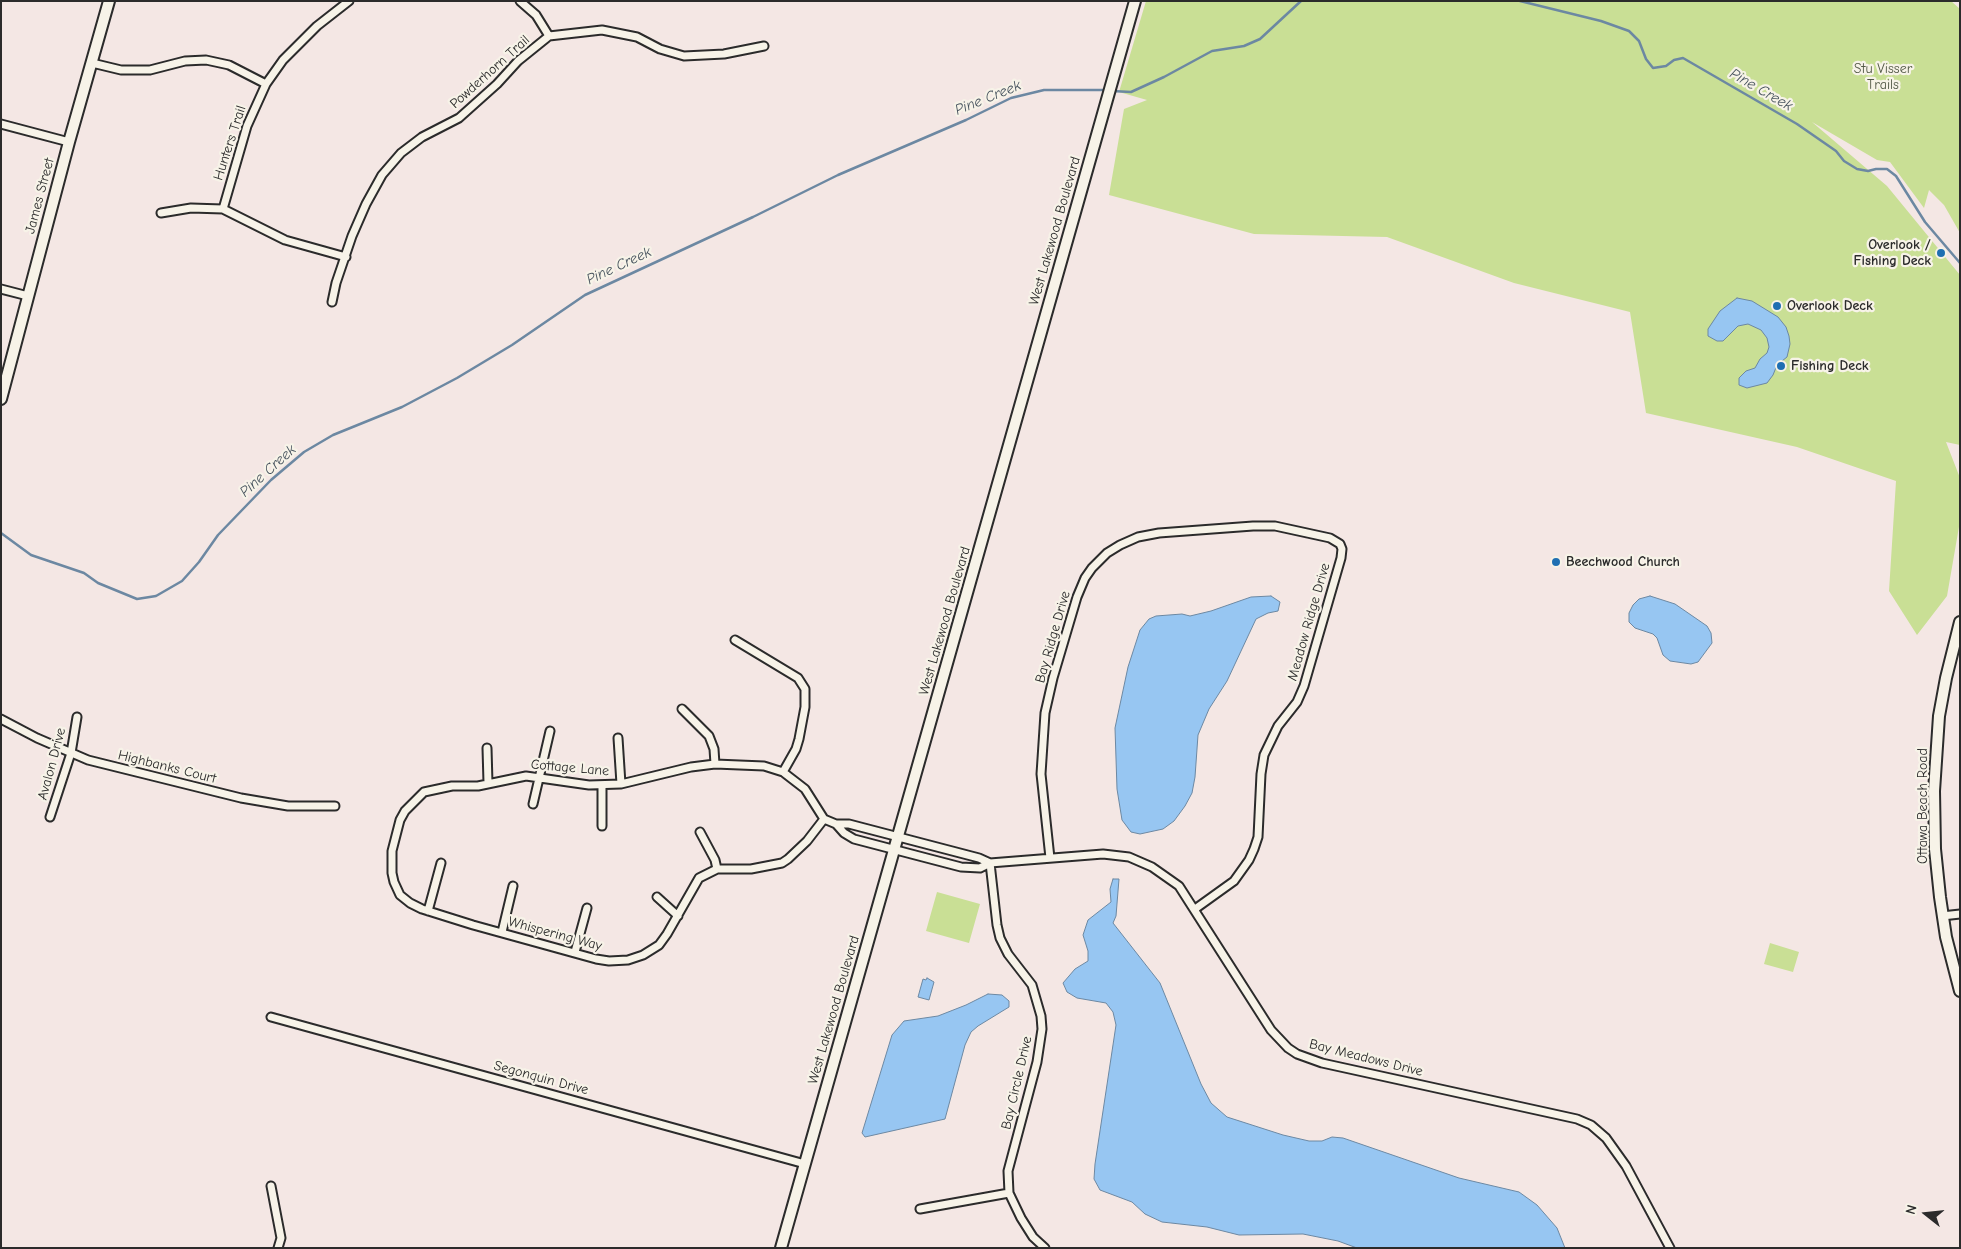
<!DOCTYPE html>
<style>
body{margin:0}
#map{position:relative;width:1961px;height:1249px;overflow:hidden;background:#f4e7e4;font-family:"Comic Neue",sans-serif}
canvas{display:block}
.frame{position:absolute;inset:0;border:2px solid #2b2b2b;pointer-events:none}
.north{position:absolute;left:1901px;top:1189px;width:50px;height:50px;-webkit-text-stroke:4px #f7f3e8;paint-order:stroke;rotate:286deg;font-size:14px;font-weight:700;line-height:20px;text-align:center;color:#2b2b2b}
.north::after{content:'';display:block;margin:auto;width:18px;height:22px;background:#2b2b2b;clip-path:polygon(50% 0,100% 100%,50% 72%,0 100%)}
</style>
<div id="map">
<canvas width="1961" height="1249"></canvas>
<div class="frame"></div>
<div class="north">N</div>
</div>
<script>
const ctx = document.querySelector('canvas').getContext('2d');
ctx.lineJoin = 'round';
function fillPath(path, color) {
  ctx.fillStyle = color;
  ctx.fill(path, 'evenodd');
}
function toPath(rows) {
  const path = new Path2D();
  for (const r of rows) {
    path.moveTo(r[0], r[1]);
    for (let i = 2; i < r.length; i += 2) path.lineTo(r[i], r[i + 1]);
  }
  return path;
}
function strokePath(path, color, width, dash) {
  ctx.strokeStyle = color;
  ctx.lineWidth = width;
  ctx.lineCap = dash ? 'butt' : 'round';
  ctx.setLineDash(dash || []);
  ctx.stroke(path);
}
function drawText(font, color, halo, rows, align = 'center') {
  ctx.font = font + ' "Comic Neue",sans-serif';
  ctx.lineWidth = 4.5;
  ctx.setLineDash([]);
  ctx.textBaseline = 'middle';
  ctx.strokeStyle = halo;
  ctx.fillStyle = color;
  for (const [text, x, y, turn = 0] of rows) {
    ctx.save();
    ctx.translate(x, y);
    ctx.rotate((+turn || 0) * Math.PI / 180);
    ctx.textAlign = isNaN(turn) ? turn : align;
    if (halo) ctx.strokeText(text, 0, 0);
    ctx.fillText(text, 0, 0);
    ctx.restore();
  }
}
fillPath(toPath([
 [1146,1,1951,1,1960,9,1960,233,1944,205,1929,190,1924,208,1890,162,1877,160,1812,122,1887,186,1960,275,1960,445,1946,442,1960,478,1960,521,1947,596,1917,635,1889,591,1896,481,1797,447,1646,413,1630,312,1514,283,1387,237,1254,234,1109,195,1124,109,1147,100,1119,92],
 [937,892,980,904,969,943,926,931],
 [1770,943,1799,952,1793,972,1764,964]
]), '#c9df95');
const water = toPath([
 [1737,298,1752,301,1778,317,1786,327,1789,336,1790,344,1787,357,1777,365,1773,375,1767,383,1747,388,1739,385,1739,378,1746,371,1755,368,1760,359,1767,353,1769,347,1767,338,1761,330,1748,324,1738,326,1723,341,1717,341,1708,336,1708,329,1720,311,1737,298],
 [1271,596,1280,602,1278,611,1268,613,1256,619,1227,681,1209,709,1198,735,1195,777,1192,793,1185,806,1174,821,1163,829,1140,834,1131,832,1122,820,1117,789,1115,728,1128,667,1140,630,1149,619,1156,616,1182,614,1190,616,1211,611,1251,597,1271,596],
 [1650,596,1675,604,1707,626,1711,633,1712,643,1698,662,1691,664,1670,661,1663,655,1657,638,1653,634,1635,628,1629,622,1629,613,1633,605,1639,599,1650,596],
 [1113,879,1119,879,1116,916,1113,923,1160,983,1201,1084,1211,1103,1227,1117,1283,1135,1309,1141,1322,1141,1332,1137,1343,1138,1459,1178,1519,1192,1537,1205,1557,1228,1565,1248,1357,1248,1338,1241,1303,1234,1239,1235,1207,1227,1162,1222,1145,1214,1132,1202,1100,1190,1094,1179,1095,1164,1116,1025,1113,1012,1106,1003,1077,998,1067,992,1063,983,1075,969,1088,961,1088,951,1083,935,1088,920,1111,902,1110,889,1113,879],
 [927,978,934,982,929,1000,918,997,923,979,926,980,927,978],
 [988,994,1002,995,1009,1001,1009,1007,978,1026,971,1032,965,1045,945,1119,865,1137,862,1133,892,1035,904,1021,938,1016,966,1005,988,994]
]);
fillPath(water, '#97c6f2');
strokePath(water, '#6c88a2', 1);
strokePath(toPath([
 [1520,1,1601,21,1629,31,1639,41,1646,59,1653,68,1666,66,1674,60,1683,58,1797,124,1836,151,1844,161,1857,169,1868,171,1876,169,1887,169,1896,176,1925,222,1960,263],
 [1112,91,1131,92,1164,77,1212,51,1244,46,1260,39,1301,1],
 [1,533,31,555,84,573,98,583,137,599,156,596,182,581,199,562,218,535,271,480,304,452,333,435,402,407,457,378,512,345,585,295,753,217,838,175,966,120,1011,98,1044,90,1106,90]
]), '#6c88a2', 2.5);
const street = toPath([
 [520,1,536,15,549,36],
 [92,63,121,70,150,70,185,61,206,60,229,65,266,84],
 [1,124,69,142],
 [223,209,247,126,266,84,283,60,317,26,349,1],
 [161,213,191,208,223,209,285,240,346,257],
 [1,289,28,296],
 [332,302,336,283,352,236,366,204,382,175,401,153,422,137,459,118,497,84,518,61,549,36,602,30,637,37,660,49,684,56,724,54,764,46],
 [735,640,798,678,805,689,805,707,799,739,796,749,783,772],
 [682,709,709,736,714,749,715,764],
 [1,719,37,738,88,760,241,798,288,806,335,806],
 [618,738,621,784],
 [487,748,488,783],
 [533,804,550,731],
 [50,817,71,753,77,717],
 [824,819,807,841,788,859,782,863,751,869,717,869,699,878,667,934,659,945,643,955,628,960,609,961,596,959,473,925,422,909,410,903,400,895,394,882,392,873,392,851,400,820,405,811,424,792,452,786,478,786,526,776,589,785,621,784,691,767,715,764,764,766,783,772,805,789,824,819,836,824,849,824,979,858,990,863],
 [836,824,844,833,854,839,961,867,980,868,990,863,1103,854,1129,857,1152,867,1179,886,1271,1030,1288,1048,1297,1054,1322,1063,1577,1119,1591,1125,1606,1138,1626,1166,1670,1248],
 [602,826,602,785],
 [700,832,715,860,717,869],
 [1050,858,1041,774,1045,713,1053,678,1077,597,1085,578,1092,568,1107,553,1120,545,1138,537,1159,533,1253,526,1275,526,1330,538,1340,544,1342,549,1341,558,1304,686,1297,702,1278,726,1264,755,1261,774,1258,837,1254,849,1249,860,1234,881,1195,909],
 [990,863,997,925,1000,938,1008,954,1032,985,1041,1016,1042,1029,1037,1062,1008,1171,1009,1193,1021,1218,1033,1237,1045,1248],
 [657,897,678,916],
 [428,911,441,863],
 [1942,916,1960,914],
 [502,932,513,886],
 [575,952,587,908],
 [271,1017,805,1164],
 [271,1186,281,1238,278,1248],
 [920,1209,1009,1193]
]);
const secondary = toPath([
 [1,399,69,142,109,1],
 [1960,622,1946,678,1939,716,1934,791,1935,849,1940,897,1946,937,1960,991],
 [781,1248,1135,1]
]);
strokePath(street, '#2b2b2b', 11);
strokePath(secondary, '#2b2b2b', 14);
strokePath(street, '#f7f3e8', 7);
strokePath(secondary, '#f7f3e8', 10);
for (const [x, y, r, color] of [
 [1941,253,5,"#1f6fb2"],
 [1777,306,5,"#1f6fb2"],
 [1781,366,5,"#1f6fb2"],
 [1556,562,5,"#1f6fb2"]
]) {
  const dot = new Path2D();
  dot.arc(x, y, r, 0, 2 * Math.PI);
  ctx.fillStyle = color;
  ctx.fill(dot);
  strokePath(dot, '#f7f3e8', 2);
}
drawText('14px', '#525846', '#f7f3e8', [
 ["Stu Visser",1883,69],
 ["Trails",1883,85]
]);
drawText('14px', '#2b2b2b', '#f7f3e8', [
 ["Powderhorn Trail",490,72,-42],
 ["Hunters Trail",230,143,-72],
 ["James Street",40,196,-75],
 ["West Lakewood Boulevard",1055,231,-74],
 ["West Lakewood Boulevard",945,621,-74],
 ["Meadow Ridge Drive",1309,622,-74],
 ["Bay Ridge Drive",1053,637,-74],
 ["Avalon Drive",52,764,-75],
 ["Highbanks Court",167,767,14],
 ["Cottage Lane",570,768,5],
 ["Ottawa Beach Road",1923,806,-90],
 ["Whispering Way",555,934,15],
 ["West Lakewood Boulevard",834,1010,-74],
 ["Bay Meadows Drive",1366,1058,14],
 ["Segonquin Drive",541,1078,15],
 ["Bay Circle Drive",1017,1083,-77]
]);
drawText('bold 14px', '#2b2b2b', '#f7f3e8', [
 ["Overlook /",1931,245,"right"],
 ["Fishing Deck",1931,261,"right"],
 ["Overlook Deck",1787,306],
 ["Fishing Deck",1791,366],
 ["Beechwood Church",1566,562]
], 'left');
drawText('italic 15px', '#46525d', '#f7f3e8', [
 ["Pine Creek",1761,90,30],
 ["Pine Creek",988,98,-22],
 ["Pine Creek",619,266,-25],
 ["Pine Creek",268,471,-42]
]);
</script>
